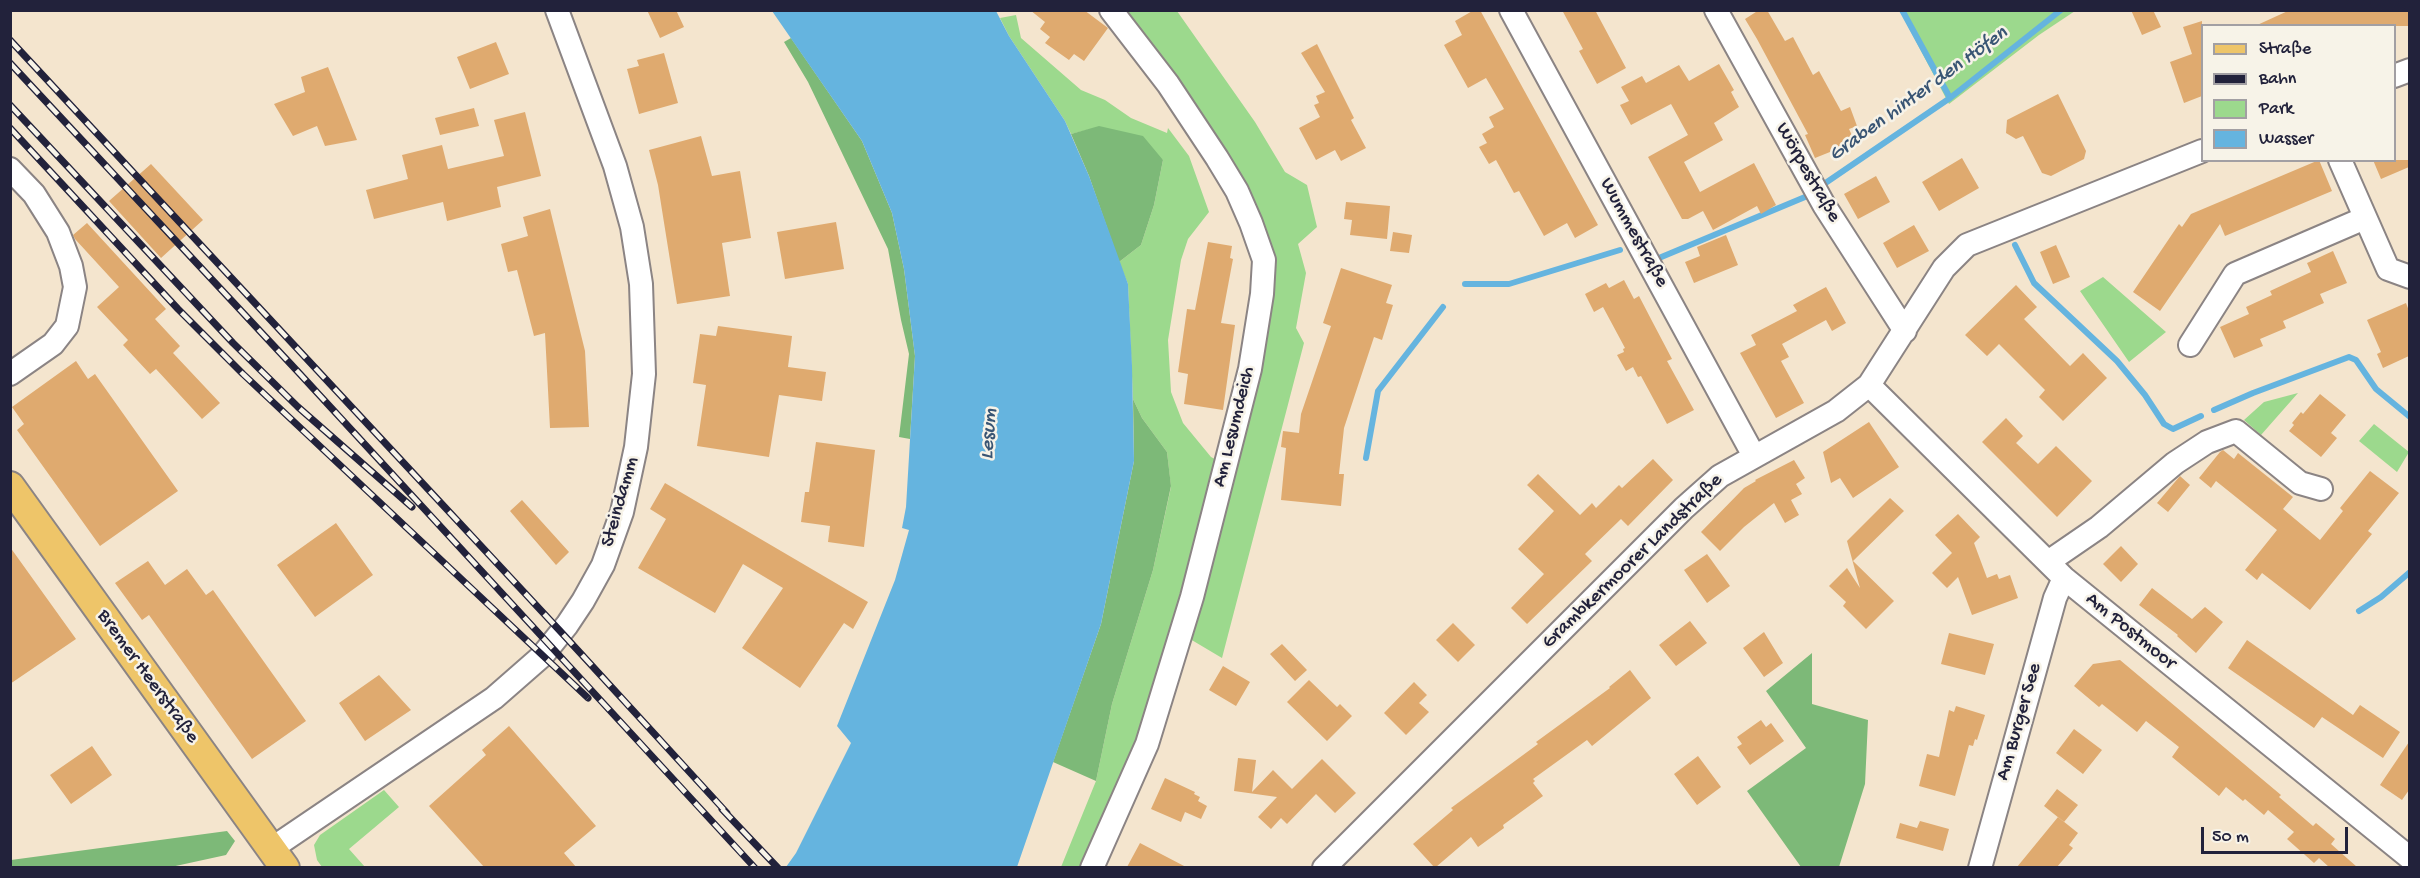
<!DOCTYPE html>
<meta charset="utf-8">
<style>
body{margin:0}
#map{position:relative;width:2420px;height:878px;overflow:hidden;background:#f4e5ce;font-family:"Gochi Hand",sans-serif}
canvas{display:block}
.frame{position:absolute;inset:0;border:12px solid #22223b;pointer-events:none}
.legend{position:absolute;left:2201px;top:24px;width:195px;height:138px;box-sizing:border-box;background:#f7f3e8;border:2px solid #a29fa3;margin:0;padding:8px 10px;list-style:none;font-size:18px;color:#22223b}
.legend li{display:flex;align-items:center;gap:12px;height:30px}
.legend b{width:30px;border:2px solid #a29fa3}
.scale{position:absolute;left:2201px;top:827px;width:147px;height:27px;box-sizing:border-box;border:3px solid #22223b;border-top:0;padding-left:8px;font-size:18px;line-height:21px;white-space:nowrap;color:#22223b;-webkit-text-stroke:4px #f7f3e8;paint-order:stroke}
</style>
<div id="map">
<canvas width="2420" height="878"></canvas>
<div class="frame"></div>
<ul class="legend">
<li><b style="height:8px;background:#eec569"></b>Straße</li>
<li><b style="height:8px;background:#22223b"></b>Bahn</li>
<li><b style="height:16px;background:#9cd98d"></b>Park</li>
<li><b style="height:16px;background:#65b4df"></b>Wasser</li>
</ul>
<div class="scale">50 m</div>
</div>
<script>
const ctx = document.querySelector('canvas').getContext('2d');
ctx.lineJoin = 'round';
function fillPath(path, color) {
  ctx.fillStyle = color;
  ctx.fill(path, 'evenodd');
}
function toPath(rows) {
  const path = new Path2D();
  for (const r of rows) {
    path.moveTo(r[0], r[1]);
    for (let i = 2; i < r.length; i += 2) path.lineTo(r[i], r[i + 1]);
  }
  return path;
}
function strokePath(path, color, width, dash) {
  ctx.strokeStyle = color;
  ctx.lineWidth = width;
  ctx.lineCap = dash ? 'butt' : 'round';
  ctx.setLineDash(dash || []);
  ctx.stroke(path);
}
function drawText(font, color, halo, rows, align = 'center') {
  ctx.font = font + ' "Gochi Hand",sans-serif';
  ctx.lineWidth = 5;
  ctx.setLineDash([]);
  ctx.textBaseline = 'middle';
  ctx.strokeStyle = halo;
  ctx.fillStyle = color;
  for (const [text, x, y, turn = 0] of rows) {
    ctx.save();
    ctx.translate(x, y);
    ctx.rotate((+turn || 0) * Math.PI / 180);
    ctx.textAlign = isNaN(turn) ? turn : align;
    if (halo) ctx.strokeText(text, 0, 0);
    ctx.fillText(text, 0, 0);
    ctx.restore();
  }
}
fillPath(toPath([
 [1121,11,1177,11,1255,122,1285,172,1307,185,1317,227,1298,244,1306,273,1296,328,1304,343,1222,658,1190,639,1143,731,1084,867,1061,867,1096,781,1112,704,1153,570,1171,487,1167,452,1142,418,1133,399,1128,284,1119,262,1141,245,1154,205,1163,160,1099,127,1071,134,1065,121,1009,36,1000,18,1016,15,1021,38,1081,90,1105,100,1131,118,1167,133,1168,128,1189,156,1209,212,1188,239,1181,260,1168,340,1171,392,1183,423,1211,457,1232,468,1270,258],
 [1900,11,2075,11,2039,35,1949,104],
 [2103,277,2166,332,2129,362,2080,291],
 [2298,393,2261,435,2244,420,2264,402],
 [2374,424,2409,452,2397,472,2359,441],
 [384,790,399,807,349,849,365,867,322,867,317,860,314,845,320,835]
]), '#9cd98d');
fillPath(toPath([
 [791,38,862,141,892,213,904,269,915,356,910,439,899,437,909,354,901,320,888,249,808,82,784,42],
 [1099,126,1143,136,1163,160,1154,205,1141,245,1119,262,1089,176,1071,134],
 [1133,399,1142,418,1167,452,1171,486,1153,570,1112,704,1096,781,1053,762,1101,624,1134,461],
 [1812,653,1812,704,1868,720,1865,784,1839,867,1801,867,1747,791,1806,748,1766,691],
 [227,831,235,841,226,855,171,867,11,867,11,860]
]), '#7db978');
fillPath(toPath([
 [772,11,996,11,1009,36,1065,121,1089,176,1128,284,1132,366,1134,461,1101,624,1017,867,786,867,796,853,851,743,837,726,895,580,909,530,902,528,906,507,915,356,904,269,892,213,862,141]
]), '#65b4df');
strokePath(toPath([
 [1902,10,1950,98],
 [1824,184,1950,98,2061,10],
 [2015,245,2034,283,2117,361,2145,395,2164,424,2173,429,2201,416],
 [1659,258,1805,197],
 [1465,284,1509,284,1620,250],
 [2214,410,2253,393,2349,357,2356,360,2376,389,2410,417],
 [1366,458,1378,391,1443,307],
 [2359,611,2381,597,2410,572]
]), '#65b4df', 6);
fillPath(toPath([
 [647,10,676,10,684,27,660,38],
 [1030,10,1084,10,1108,28,1084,61,1074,54,1069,60,1045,43,1050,37,1040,29,1045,22],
 [1474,10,1480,10,1598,225,1575,238,1567,223,1544,236,1519,191,1514,193,1496,160,1489,164,1479,147,1487,143,1482,134,1494,127,1489,117,1504,109,1486,78,1468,88,1444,45,1462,35,1455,21],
 [1562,10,1595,10,1626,68,1597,84,1579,51,1583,49],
 [1759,10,1767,10,1785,41,1793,37,1813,75,1819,71,1841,111,1850,107,1857,126,1849,129,1855,142,1815,158,1805,135,1808,134,1757,39,1745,19],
 [2131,10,2153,10,2161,27,2142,35],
 [2290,10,2409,10,2409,26,2255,26],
 [2202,21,2202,96,2184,103,2170,62,2192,54,2183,27],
 [496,42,509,74,470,89,457,57],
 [1317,44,1354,118,1351,120,1366,148,1341,161,1335,150,1316,160,1299,128,1320,117,1314,105,1319,103,1316,96,1325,92,1301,53],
 [664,53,678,103,639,114,627,69,639,66,637,60],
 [1719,64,1734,90,1731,92,1739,107,1714,123,1723,140,1684,162,1700,192,1754,163,1776,205,1761,214,1757,206,1713,230,1703,211,1688,219,1682,219,1648,157,1688,135,1671,104,1631,125,1620,105,1629,101,1621,87,1642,76,1646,83,1679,65,1689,81],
 [328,67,357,140,325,146,317,126,293,136,274,104,305,92,301,77],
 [2058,94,2086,151,2084,159,2051,176,2042,173,2023,136,2016,139,2006,133,2007,120],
 [474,108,479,126,440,135,435,118],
 [525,112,541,176,497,187,501,207,447,221,443,202,374,219,366,190,408,179,402,155,442,145,448,169,504,156,494,120],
 [701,136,712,176,740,171,751,238,722,243,730,296,677,304,658,185,649,150],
 [1962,158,1979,188,1939,211,1922,182],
 [2319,160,2332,191,2225,236,2220,224,2160,311,2133,292,2179,224,2182,227,2191,214],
 [2373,160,2409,160,2409,167,2381,179],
 [151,164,203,220,161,258,109,201],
 [1876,176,1890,202,1858,219,1844,194],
 [1346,202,1390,206,1387,239,1350,235,1352,220,1344,219],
 [550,209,585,351,589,427,550,428,545,333,534,336,517,270,508,272,501,244,528,236,523,217],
 [836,222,844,269,785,279,777,232],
 [87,223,166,309,155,319,180,346,173,353,220,403,202,419,156,369,150,374,123,345,128,340,97,307,119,287,75,239,73,235],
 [1914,225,1929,251,1897,268,1883,243],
 [1393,232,1412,235,1409,253,1390,251],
 [1726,235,1738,265,1694,283,1685,262,1700,256,1697,247],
 [1208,242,1232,246,1230,258,1233,259,1221,323,1235,325,1223,410,1184,404,1188,374,1178,372,1187,309,1195,310],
 [2056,245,2070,277,2053,284,2040,252],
 [2333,251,2347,283,2320,294,2324,303,2283,321,2286,328,2260,339,2263,346,2234,358,2220,327,2249,314,2246,307,2272,295,2270,291,2311,272,2307,263],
 [1341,268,1392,285,1386,303,1393,305,1382,340,1374,337,1344,428,1339,474,1344,474,1341,506,1281,500,1286,448,1281,447,1283,431,1299,433,1301,414,1331,326,1323,323],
 [1624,280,1634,299,1639,296,1652,321,1672,359,1667,361,1694,410,1667,424,1641,376,1638,377,1633,367,1626,371,1617,355,1624,352,1623,349,1625,348,1603,307,1594,312,1585,294,1606,283,1609,288],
 [2016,285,2037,307,2024,319,2070,366,2083,353,2107,378,2063,421,2039,397,2045,390,1999,344,1987,356,1965,335],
 [1826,287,1846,323,1832,331,1826,320,1782,344,1789,357,1781,361,1804,403,1776,418,1740,353,1756,345,1751,335,1797,311,1793,305],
 [2406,303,2409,311,2409,356,2383,368,2377,354,2381,352,2367,320],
 [718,326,792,336,788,367,826,372,822,401,779,395,769,457,697,446,706,385,693,383,700,334,716,336],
 [76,361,88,379,95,374,178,491,100,546,17,430,24,424,12,407],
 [2320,394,2346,415,2331,433,2337,438,2321,457,2289,431,2294,425,2292,423,2301,412,2303,414],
 [2006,418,2023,436,2016,443,2038,464,2056,446,2092,481,2057,517,1982,442],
 [1869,422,1899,467,1853,498,1840,478,1831,483,1823,452],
 [816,442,875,450,864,547,828,542,830,526,801,522,805,492,809,492],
 [2223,450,2234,459,2238,453,2293,497,2283,509,2320,540,2343,511,2340,508,2370,471,2399,493,2368,531,2372,534,2310,610,2262,573,2257,580,2245,570,2277,530,2216,481,2211,488,2199,478,2220,452],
 [1653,459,1673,480,1628,526,1621,519,1585,554,1592,561,1527,624,1511,608,1544,574,1518,549,1554,511,1527,485,1538,474,1580,515,1592,503,1596,508,1619,485,1622,488],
 [1794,460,1805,478,1796,484,1802,494,1791,500,1799,515,1785,523,1774,503,1744,527,1720,551,1701,532,1744,488,1756,481,1755,480],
 [2180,476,2190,485,2168,512,2157,503],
 [665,483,868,602,853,629,844,623,800,688,742,648,783,588,743,564,715,613,638,568,666,519,650,509],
 [1890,498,1904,511,1853,561,1894,601,1866,629,1843,606,1846,602,1829,586,1847,568,1860,588,1847,541],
 [522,500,569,552,556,565,510,511],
 [1958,514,1980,537,1974,543,1987,578,1997,574,1999,579,2010,575,2018,598,1972,615,1958,577,1947,588,1932,573,1952,553,1935,535],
 [336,523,373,575,315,617,277,565],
 [2121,546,2138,564,2121,582,2103,564],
 [10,547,76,639,10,684],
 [1707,554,1730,586,1707,603,1684,570],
 [148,561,165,585,187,569,206,595,213,590,306,721,252,759,149,615,142,620,115,583],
 [2152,588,2192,619,2205,607,2223,622,2196,653,2177,636,2178,635,2139,605],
 [1690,621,1707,643,1676,666,1659,645],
 [1453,623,1475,645,1458,662,1436,640],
 [1764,632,1783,663,1764,677,1743,648],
 [1949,633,1994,644,1985,675,1941,664],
 [2247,640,2353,715,2360,705,2400,732,2383,758,2322,717,2314,728,2228,668],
 [1282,644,1307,670,1295,681,1270,654],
 [2120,660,2281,795,2279,797,2313,826,2316,823,2335,839,2331,844,2357,867,2329,867,2319,858,2314,863,2287,839,2294,832,2268,810,2264,815,2245,799,2243,801,2226,787,2219,796,2172,757,2179,747,2146,721,2137,732,2102,704,2099,707,2074,686,2093,664],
 [1223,666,1250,682,1236,706,1209,690],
 [1630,670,1651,698,1592,746,1587,740,1533,779,1535,781,1533,783,1543,796,1503,825,1504,828,1478,847,1471,837,1436,867,1434,867,1413,844,1453,810,1451,808,1538,744,1536,742,1610,688,1609,687],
 [379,675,411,710,365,741,339,703],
 [1309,680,1337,707,1340,704,1352,716,1327,741,1287,702],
 [1414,682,1427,695,1419,703,1429,712,1406,735,1384,713],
 [1956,706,1985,715,1977,740,1975,739,1973,746,1969,745,1955,796,1919,786,1927,754,1939,757,1949,710,1954,712],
 [1761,720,1766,727,1771,723,1784,741,1750,765,1737,747,1742,744,1737,737],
 [509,726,596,826,564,853,576,867,484,867,429,806,486,755,482,750],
 [2074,729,2102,750,2083,774,2056,753],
 [2409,742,2409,790,2402,800,2380,785],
 [92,746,112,775,71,804,50,775],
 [1698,756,1721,787,1697,805,1674,774],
 [1238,758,1256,760,1252,792,1273,770,1292,789,1322,759,1356,793,1335,813,1316,794,1287,824,1281,818,1271,829,1258,817,1277,797,1234,791],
 [1165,778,1195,792,1194,794,1200,797,1198,801,1207,806,1201,819,1185,812,1181,822,1151,809],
 [2057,789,2078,805,2064,822,2044,806],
 [2058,817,2078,833,2069,845,2073,848,2057,867,2017,867],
 [1920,821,1949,829,1943,851,1896,838,1900,823,1917,828],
 [1140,843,1186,867,1127,867]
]), '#dfaa6f');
const minor = toPath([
 [1511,10,1754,456],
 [1716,10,1824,205,1905,331],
 [2394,76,2410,70],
 [2340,160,2388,269,2410,277],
 [10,169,34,194,58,232,71,266,75,287,67,326,53,344,10,374],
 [2190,345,2235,274,2365,218],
 [1869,385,2064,578,2410,858],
 [2048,562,2099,527,2175,463,2207,442,2236,431,2300,483,2321,489],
 [271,849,494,698,542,656,567,625,583,601,603,565,622,512,636,447,644,374,641,284,632,227,615,166,557,10],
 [1092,868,1147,744,1192,597,1250,369,1262,294,1264,260,1251,223,1237,191,1217,158,1168,84,1111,10],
 [1324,868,1684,508,1720,476,1836,411,1869,385,1944,268,1967,245,2202,151],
 [1980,868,2055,598,2064,578]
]);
const major = toPath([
 [10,486,285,868]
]);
strokePath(minor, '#8b8484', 26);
strokePath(major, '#8b8484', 32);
strokePath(minor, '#fff', 22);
strokePath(major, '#eec569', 28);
const rail = toPath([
 [10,40,561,632,727,813],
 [10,63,300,374,755,868],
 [10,105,233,343,298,407,412,507],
 [10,128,178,309,243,374,588,698],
 [722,809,778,868]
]);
strokePath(rail, '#22223b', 7);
strokePath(rail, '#f7f3e8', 4.5, [14]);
drawText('20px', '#22223b', '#f7f3e8', [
 ["Wörpestraße",1807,173,60],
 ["Wummestraße",1633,233,61],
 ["Am Lesumdeich",1235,427,-76],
 ["Steindamm",621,502,-74],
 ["Grambkermoorer Landstraße",1633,562,-44],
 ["Am Postmoor",2130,632,39],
 ["Bremer Heerstraße",147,677,54],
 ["Am Burger See",2020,722,-74]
]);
drawText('italic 21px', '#395574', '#f7f3e8', [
 ["Graben hinter den Höfen",1919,95,-36],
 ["Lesum",990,434,-86]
]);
</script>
